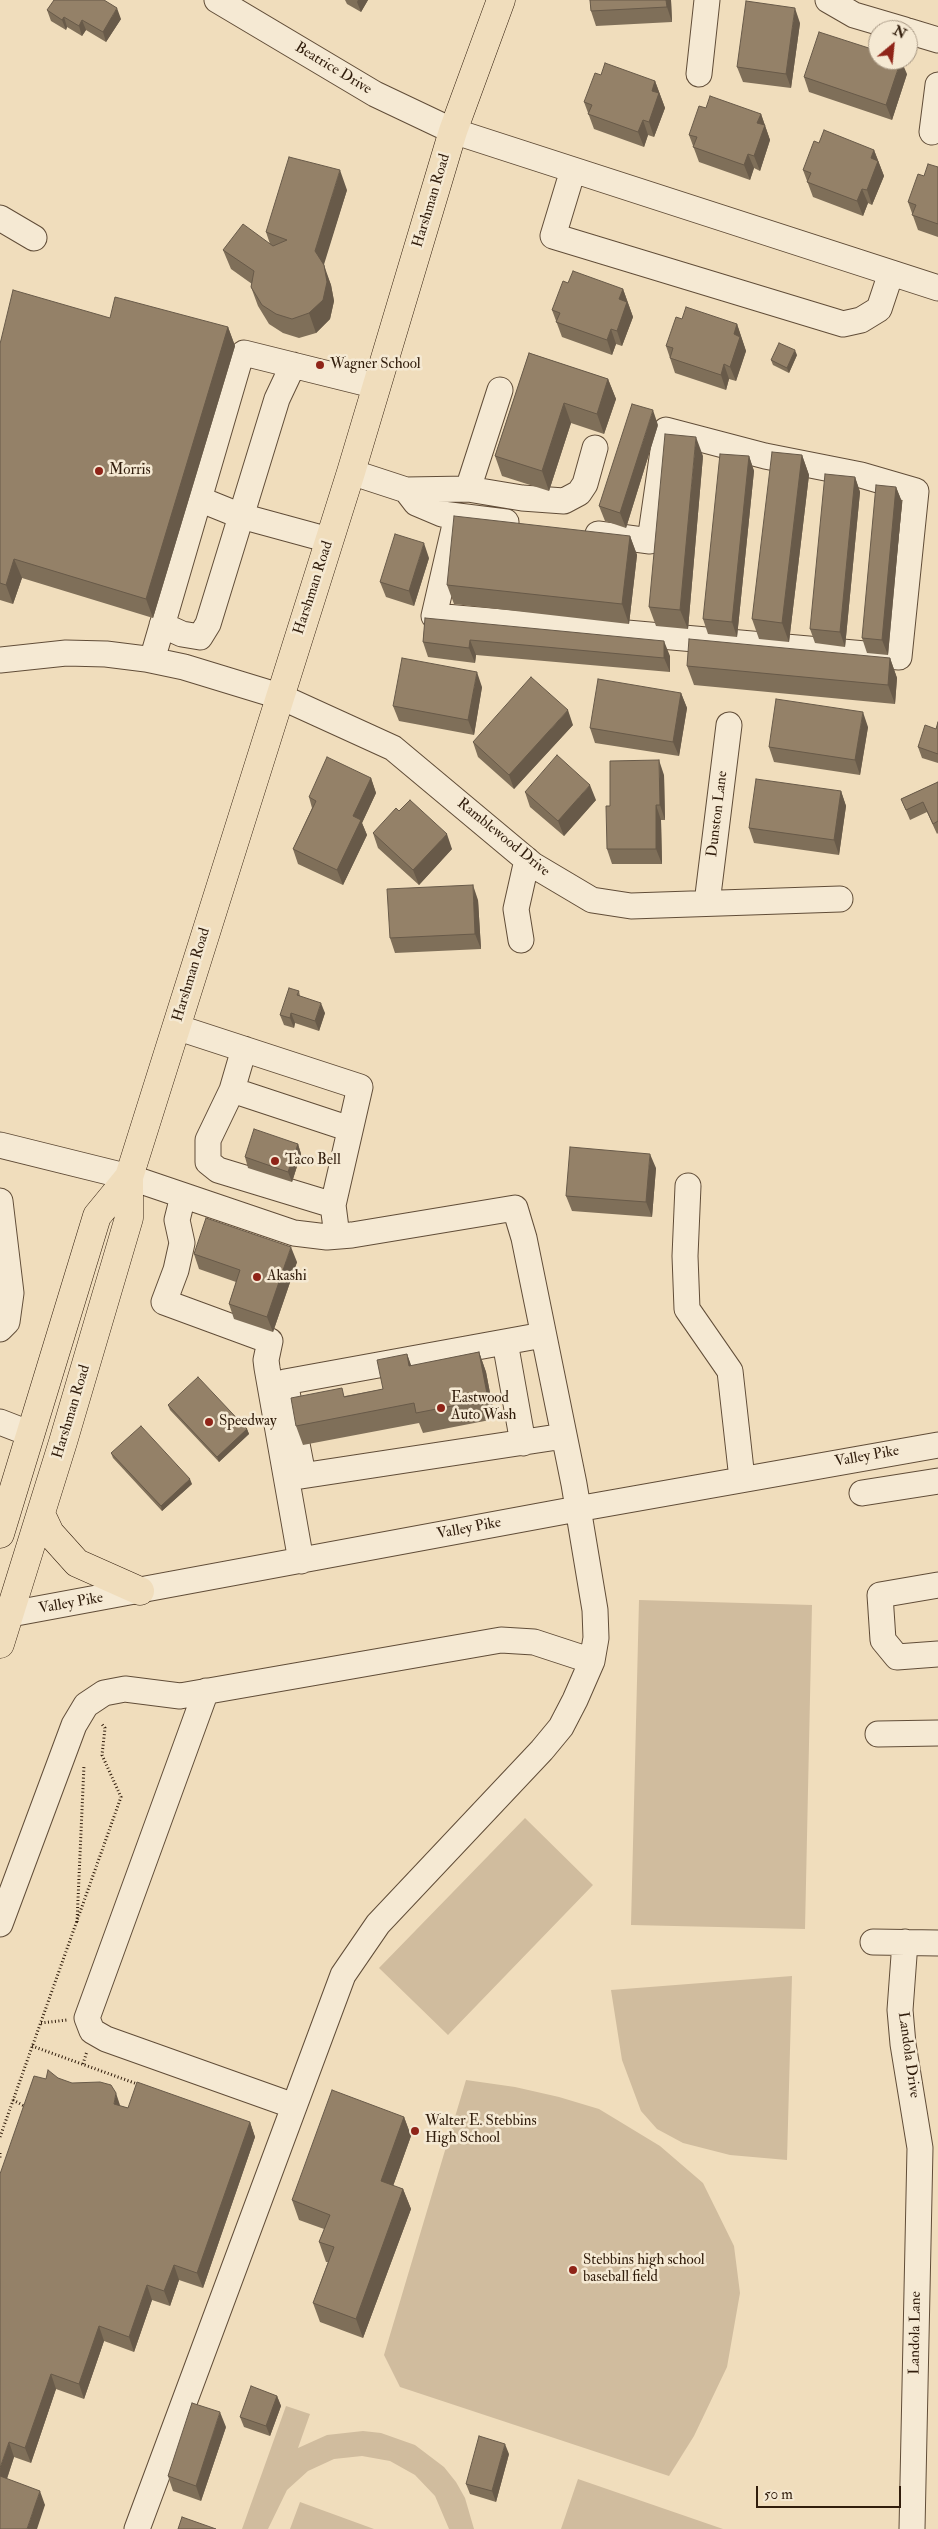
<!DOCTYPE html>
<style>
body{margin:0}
#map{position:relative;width:938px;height:2529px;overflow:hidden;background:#f0ddbc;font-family:"IM FELL Double Pica",serif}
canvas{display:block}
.north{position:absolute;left:868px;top:20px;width:50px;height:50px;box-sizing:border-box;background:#f5e9d3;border:1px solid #a79783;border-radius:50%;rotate:28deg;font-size:14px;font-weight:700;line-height:20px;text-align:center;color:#311d0c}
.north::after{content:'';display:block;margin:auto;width:18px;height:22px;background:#8f2418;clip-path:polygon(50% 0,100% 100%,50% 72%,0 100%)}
.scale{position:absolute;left:756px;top:2486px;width:145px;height:22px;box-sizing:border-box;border:2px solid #311d0c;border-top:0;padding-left:6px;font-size:15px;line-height:18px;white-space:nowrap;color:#311d0c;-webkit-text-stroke:4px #f5e9d3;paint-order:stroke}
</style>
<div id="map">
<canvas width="938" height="2529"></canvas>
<div class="north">N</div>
<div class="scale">50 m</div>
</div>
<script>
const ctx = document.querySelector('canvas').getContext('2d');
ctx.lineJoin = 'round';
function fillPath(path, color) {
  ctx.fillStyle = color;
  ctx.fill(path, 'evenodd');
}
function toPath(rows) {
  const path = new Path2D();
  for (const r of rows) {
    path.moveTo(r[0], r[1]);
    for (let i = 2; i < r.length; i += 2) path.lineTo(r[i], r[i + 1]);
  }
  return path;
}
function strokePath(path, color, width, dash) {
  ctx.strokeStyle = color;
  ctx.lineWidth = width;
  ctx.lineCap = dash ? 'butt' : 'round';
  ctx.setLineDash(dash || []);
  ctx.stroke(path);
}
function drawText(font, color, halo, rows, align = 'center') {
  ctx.font = font + ' "IM FELL Double Pica",serif';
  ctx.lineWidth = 5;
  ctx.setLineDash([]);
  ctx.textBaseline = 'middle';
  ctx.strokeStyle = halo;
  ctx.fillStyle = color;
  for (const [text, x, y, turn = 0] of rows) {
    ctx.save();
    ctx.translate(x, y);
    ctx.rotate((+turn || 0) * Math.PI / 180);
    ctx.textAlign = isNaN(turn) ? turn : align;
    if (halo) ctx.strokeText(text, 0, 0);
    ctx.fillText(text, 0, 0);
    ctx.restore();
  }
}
fillPath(toPath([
 [639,1600,812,1605,805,1929,631,1925],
 [525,1818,593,1885,448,2035,379,1968],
 [792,1976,787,2160,730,2155,683,2143,657,2129,641,2111,622,2060,611,1990],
 [466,2080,515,2087,559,2097,599,2109,660,2146,703,2183,734,2246,740,2293,727,2367,694,2436,669,2476,400,2387,384,2355],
 [286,2406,310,2414,298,2448,327,2435,363,2431,381,2433,415,2445,444,2467,456,2482,465,2498,474,2529,449,2529,435,2496,415,2475,390,2461,362,2456,334,2459,308,2471,287,2490,268,2529,242,2529],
 [578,2479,723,2529,561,2529],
 [300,2502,374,2529,290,2529]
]), '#d0bc9e');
const minor = toPath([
 [217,0,375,94,453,131,938,288],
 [828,0,854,15,905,30],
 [908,31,938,40],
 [699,74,707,0],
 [932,132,938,85],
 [573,170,553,236,843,324,861,320,879,309,891,273],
 [0,218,34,238],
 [351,472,406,490,468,489,522,498,564,501,579,493,585,484,595,448],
 [468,489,500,390],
 [406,490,416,503,442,514,506,522],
 [199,499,241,516,329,540],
 [457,516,434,616,899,657,916,491,861,475,765,456,666,430,650,541,598,534],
 [162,625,182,634,200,637,208,624,277,399,293,365],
 [0,660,66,653,106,654,146,659,184,667,279,696,393,748,533,865,592,900,631,906,840,899],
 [152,660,239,362,244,353,377,386],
 [707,903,729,725],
 [521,940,516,909,527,860],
 [176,1027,360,1087,333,1205,337,1236],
 [244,1049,232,1090,350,1129],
 [232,1090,208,1140,208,1162,218,1170,333,1205],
 [0,1145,129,1177,294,1233,327,1237,352,1235,515,1208,524,1238,574,1484,595,1610,596,1638,592,1661,575,1700,561,1727,542,1750,378,1924,343,1975,137,2529],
 [688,1186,685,1256,687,1309,730,1371,742,1479],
 [183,1196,177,1220,182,1243,176,1270,164,1302,270,1341,266,1360,267,1368,301,1561],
 [0,1201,11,1293,7,1322,0,1329],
 [505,1342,523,1443],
 [0,1422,31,1434],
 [303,1475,285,1382,543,1335],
 [288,1478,564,1436],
 [862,1493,938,1481],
 [938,1585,880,1595,883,1640,897,1657,938,1654],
 [0,1616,577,1509,938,1445],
 [206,1691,87,2018,92,2031,106,2039,294,2106],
 [878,1734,938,1733],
 [0,1924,74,1725,86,1705,104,1693,125,1689,180,1696,501,1640,534,1642,592,1661],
 [873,1942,938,1943],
 [905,1942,900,2010,903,2044,920,2148,912,2529]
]);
const major = toPath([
 [41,1514,50,1533,77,1563,140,1591],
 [0,1534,97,1216,129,1177],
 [0,1644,63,1442,129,1218,129,1177,351,472,453,131,501,0]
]);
strokePath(minor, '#614d38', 27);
strokePath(major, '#311d0c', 29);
strokePath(toPath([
 [77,1922,84,1765],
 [41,2023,67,2020],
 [32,2046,140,2085],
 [83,2064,87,2051],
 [13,2100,26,2107],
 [0,2137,121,1797,102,1755,105,1728,101,1723],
 [0,2153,0,2159]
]), '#311d0c', 3, [1, 2.5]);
strokePath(minor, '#f5e9d3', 25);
strokePath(major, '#f0ddbc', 28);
fillPath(toPath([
 [345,0,368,0,361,12,347,4],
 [590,0,671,0,672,22,596,26,591,11],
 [47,10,121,19,106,42,86,30,82,36,67,27,66,30,51,21],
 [800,23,791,88,743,82,737,67],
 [907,74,892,120,809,92,804,77],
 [601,75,655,81,665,108,654,137,648,135,644,147,594,129,584,102],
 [706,108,761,114,770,140,760,171,754,168,750,180,699,162,689,135],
 [819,143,874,150,884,176,872,205,868,203,863,216,813,197,803,170],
 [938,167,938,237,918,230,908,202,924,176],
 [347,190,323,265,331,285,334,301,330,319,316,333,299,338,283,333,269,324,258,306,251,287,252,284,231,269,223,250,270,244,266,232],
 [568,283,623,289,633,317,622,346,616,344,612,355,562,337,552,310],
 [110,318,228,327,235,346,153,618,22,578,13,604,0,600,0,344],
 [682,319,737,324,746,351,736,381,729,379,726,390,675,373,666,346],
 [529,353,608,379,616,399,604,434,571,423,549,491,502,476,495,456],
 [797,355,789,373,773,365,771,360],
 [658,425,626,528,605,521,599,506],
 [802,455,809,475,789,642,759,639,752,619],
 [703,456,688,629,656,626,649,607],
 [749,456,754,471,737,637,708,634,703,619],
 [855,477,860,492,845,647,815,643,810,629],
 [896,487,902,502,888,655,867,653,862,638],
 [630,536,637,555,629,624,454,604,447,585],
 [429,558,414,606,386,597,380,582],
 [425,618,670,656,670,672,476,655,475,663,428,657,423,642],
 [890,658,897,678,895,704,694,685,687,666],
 [482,687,474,735,399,721,393,706],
 [681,693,687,708,679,756,595,743,590,728],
 [938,722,938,763,922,758,918,747,936,729],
 [573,725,514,789,478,757,473,742],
 [868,727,860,775,774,762,769,747],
 [664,775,665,820,661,820,662,864,612,864,607,849,610,806],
 [371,778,376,793,362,823,367,835,343,885,298,864,293,849,312,808,309,797],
 [938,782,938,833,937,834,927,812,910,820,901,799],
 [841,791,846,806,839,855,754,843,749,828],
 [525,792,596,800,564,836,530,807],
 [399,811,452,849,419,885,378,848,373,833],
 [478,900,481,949,395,953,390,938],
 [299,991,300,996,325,1013,319,1031,295,1023,294,1028,284,1025,280,1015],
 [298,1144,301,1154,292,1182,248,1168,245,1157],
 [656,1168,652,1217,572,1211,566,1196],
 [194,1254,297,1262,273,1332,234,1319,229,1304,236,1282,199,1269],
 [479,1352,486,1372,495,1419,423,1433,419,1423,303,1445,296,1426,345,1396,383,1389,407,1354,411,1366],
 [168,1405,247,1429,249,1434,219,1462,170,1410],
 [111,1453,192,1484,162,1511,113,1458],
 [58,2078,120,2106,128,2108,250,2122,255,2137,203,2288,179,2280,170,2306,152,2300,134,2352,104,2341,84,2399,56,2389,31,2463,14,2457,7,2479,45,2505,0,2529,46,2079],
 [404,2117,411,2136,393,2186,403,2189,411,2209,363,2338,320,2322,313,2303,328,2262,326,2262,319,2242,324,2229,299,2220,292,2200],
 [277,2396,281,2406,270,2436,244,2427,240,2417],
 [226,2427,201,2501,173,2491,168,2476],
 [509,2454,496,2502,470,2494,466,2484]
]), '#7f6f59');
fillPath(toPath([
 [358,0,368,0,361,12,357,2],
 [666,0,671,0,672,22,667,7],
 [117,8,121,19,106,42,103,32],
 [795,8,800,23,791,88,786,74],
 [64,17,67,27,66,30,62,20],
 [82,20,86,30,82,36,79,26],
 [901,60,907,74,892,120,886,105],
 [655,81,665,108,654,137,649,122,652,91],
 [761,114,770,140,760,171,754,156,757,123],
 [643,120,648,135,644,147,638,132],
 [874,150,884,176,872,205,867,190,871,158],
 [748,154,754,168,750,180,744,165],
 [340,170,347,190,322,271,315,251],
 [862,189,868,203,863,216,857,201],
 [324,265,331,285,334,301,330,319,316,333,309,313],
 [623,289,633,317,622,346,617,331,619,299],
 [737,324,746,351,736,381,730,367,734,334],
 [228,327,235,346,153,618,146,599],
 [611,329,616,344,612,355,607,340],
 [795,350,797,355,789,373,787,368],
 [724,364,729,379,726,390,721,375],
 [608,379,616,399,604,434,597,414],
 [564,403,571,423,549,491,542,471],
 [653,410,658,425,626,528,620,513],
 [696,437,703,456,688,629,680,610],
 [802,455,809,475,789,642,782,623],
 [749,456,754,471,737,637,732,622],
 [855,477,860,492,845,647,840,632],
 [896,487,902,502,888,655,882,640],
 [630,536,637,555,629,624,622,604],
 [424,543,429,558,414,606,409,591],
 [14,559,22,578,13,604,6,585],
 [470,640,476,655,475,663,469,648],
 [664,641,670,656,670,672,664,658],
 [890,658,897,678,895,704,888,685],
 [477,672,482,687,474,735,468,720],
 [681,693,687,708,679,756,673,742],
 [568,710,573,725,514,789,509,775],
 [863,712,868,727,860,775,855,760],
 [659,760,664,775,665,820,660,805],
 [371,778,376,793,362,823,367,835,343,885,337,870,353,816],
 [590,785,596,800,564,836,558,821],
 [841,791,846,806,839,855,834,840],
 [656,805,661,820,662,864,656,849],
 [447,834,452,849,419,885,413,870],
 [473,885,478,900,481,949,475,934],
 [321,1003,325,1013,319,1031,315,1021],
 [291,1013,295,1023,294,1028,290,1018],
 [298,1144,301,1154,292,1182,288,1172],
 [650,1154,656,1168,652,1217,646,1202],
 [291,1247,297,1262,273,1332,267,1317],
 [479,1352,486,1372,495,1419,488,1399],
 [407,1354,414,1373,409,1366],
 [247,1429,249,1434,219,1462,217,1457],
 [190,1479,192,1484,162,1511,161,1506],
 [116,2093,121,2108,114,2104],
 [404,2117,411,2136,388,2200,381,2181],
 [250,2122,255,2137,203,2288,197,2273],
 [403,2189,411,2209,363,2338,356,2319],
 [174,2265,179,2280,170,2306,164,2291],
 [147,2285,152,2300,134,2352,129,2337],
 [99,2326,104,2341,84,2399,79,2384],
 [51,2374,56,2389,31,2463,25,2448],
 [277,2396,281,2406,270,2436,266,2426],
 [220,2412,226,2427,201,2501,196,2486],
 [9,2442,14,2457,3,2490,0,2483,0,2468],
 [505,2444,509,2454,496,2502,492,2491],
 [40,2491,45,2505,37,2529,27,2529]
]), '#685a49');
const building = toPath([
 [54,0,104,0,117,8,103,32,82,20,79,26,64,17,62,20,47,10,54,0],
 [590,0,666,0,667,7,591,11,590,0],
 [746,1,795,8,786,74,737,67,746,1],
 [819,32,878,51,878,60,901,60,886,105,804,77,819,32],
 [605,63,655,81,652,91,659,93,649,122,643,120,638,132,588,114,592,105,584,102,595,73,601,75,605,63],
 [710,96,761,114,757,123,765,125,754,156,748,154,744,165,693,147,697,137,689,135,699,106,706,108,710,96],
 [824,130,874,150,871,158,878,161,867,190,862,189,857,201,807,182,811,173,803,170,814,141,819,143,824,130],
 [289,157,340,170,315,251,324,265,327,282,323,300,309,313,292,319,276,314,262,305,251,287,254,271,223,250,243,224,273,246,287,240,266,232,289,157],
 [928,164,938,167,938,224,912,215,916,205,908,202,918,174,924,176,928,164],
 [573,271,623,289,619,299,627,302,617,331,611,329,607,340,556,322,560,313,552,310,563,281,568,283,573,271],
 [13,290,110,318,115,297,228,327,146,599,14,559,6,585,0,583,0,344,13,290],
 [686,307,737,324,734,334,740,337,730,367,724,364,721,375,670,358,673,348,666,346,676,317,682,319,686,307],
 [779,343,795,350,787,368,771,360,779,343],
 [529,353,608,379,597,414,564,403,542,471,495,456,529,353],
 [632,404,653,410,620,513,599,506,632,404],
 [665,434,696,437,680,610,649,607,665,434],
 [772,452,802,455,782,623,752,619,772,452],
 [720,454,749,456,732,622,703,619,720,454],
 [825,474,855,477,840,632,810,629,825,474],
 [876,485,896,487,882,640,862,638,876,485],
 [454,516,630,536,622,604,447,585,454,516],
 [395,534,424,543,409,591,380,582,395,534],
 [425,618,664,641,664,658,470,640,469,648,423,642,425,618],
 [689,639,890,658,888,685,687,666,689,639],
 [402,658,477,672,468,720,393,706,402,658],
 [531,677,568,710,509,775,473,742,531,677],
 [598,679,681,693,673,742,590,728,598,679],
 [776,699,863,712,855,760,769,747,776,699],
 [938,722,938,754,918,747,925,725,936,729,938,722],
 [557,755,590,785,558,821,525,792,557,755],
 [327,757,371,778,353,816,361,820,337,870,293,849,316,801,309,797,327,757],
 [659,760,660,805,656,805,656,849,607,849,606,806,610,806,610,761,659,760],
 [756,779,841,791,834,840,749,828,756,779],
 [938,782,938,821,933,824,923,802,906,810,901,799,938,782],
 [410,800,447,834,413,870,373,833,396,808,399,811,410,800],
 [473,885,475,934,390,938,387,889,473,885],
 [289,988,299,991,297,995,321,1003,315,1021,291,1013,290,1018,280,1015,289,988],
 [254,1129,298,1144,288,1172,245,1157,254,1129],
 [570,1147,650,1154,646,1202,566,1196,570,1147],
 [206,1218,291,1247,267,1317,229,1304,240,1270,194,1254,206,1218],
 [479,1352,488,1399,416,1413,414,1403,296,1426,291,1398,342,1388,344,1397,383,1389,377,1360,407,1354,409,1366,479,1352],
 [198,1377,247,1429,217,1457,168,1405,198,1377],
 [141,1426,190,1479,161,1506,111,1453,141,1426],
 [48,2070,58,2078,72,2083,100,2082,111,2085,116,2093,114,2104,128,2108,137,2082,250,2122,197,2273,174,2265,164,2291,147,2285,129,2337,99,2326,79,2384,51,2374,25,2448,9,2442,0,2468,0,2174,34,2076,46,2079,48,2070],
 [332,2090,404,2117,381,2181,403,2189,356,2319,313,2303,334,2247,319,2242,330,2215,292,2200,332,2090],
 [251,2386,277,2396,266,2426,240,2417,251,2386],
 [192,2403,220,2412,196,2486,168,2476,192,2403],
 [479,2436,505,2444,492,2491,466,2484,479,2436],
 [0,2476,40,2491,27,2529,0,2529,0,2476],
 [182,2517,216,2529,178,2529,182,2517]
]);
fillPath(building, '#948168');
strokePath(building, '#685a49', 1);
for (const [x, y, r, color] of [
 [320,365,5,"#8f2418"],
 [99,471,5,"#8f2418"],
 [275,1161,5,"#8f2418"],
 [257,1277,5,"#8f2418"],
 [441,1408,5,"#8f2418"],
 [209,1422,5,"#8f2418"],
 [415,2131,5,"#8f2418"],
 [573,2270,5,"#8f2418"]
]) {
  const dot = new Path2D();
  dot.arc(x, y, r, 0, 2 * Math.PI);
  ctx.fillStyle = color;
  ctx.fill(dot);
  strokePath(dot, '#f5e9d3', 2);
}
drawText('15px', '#311d0c', '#f5e9d3', [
 ["Beatrice Drive",333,69,31],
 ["Harshman Road",432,201,-73],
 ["Harshman Road",314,588,-72],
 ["Dunston Lane",718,814,-83],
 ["Ramblewood Drive",503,838,39],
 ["Harshman Road",192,975,-73],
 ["Harshman Road",72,1412,-73],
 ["Valley Pike",867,1457,-10],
 ["Valley Pike",469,1529,-11],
 ["Valley Pike",71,1604,-10],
 ["Landola Drive",908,2055,82],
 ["Landola Lane",916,2333,-89]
]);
drawText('15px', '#311d0c', '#f5e9d3', [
 ["Wagner School",330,365],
 ["Morris",109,471],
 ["Taco Bell",285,1161],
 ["Akashi",267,1277],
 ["Eastwood",451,1399],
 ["Auto Wash",451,1416],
 ["Speedway",219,1422],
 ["Walter E. Stebbins",425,2122],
 ["High School",425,2139],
 ["Stebbins high school",583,2261],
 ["baseball field",583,2278]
], 'left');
</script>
